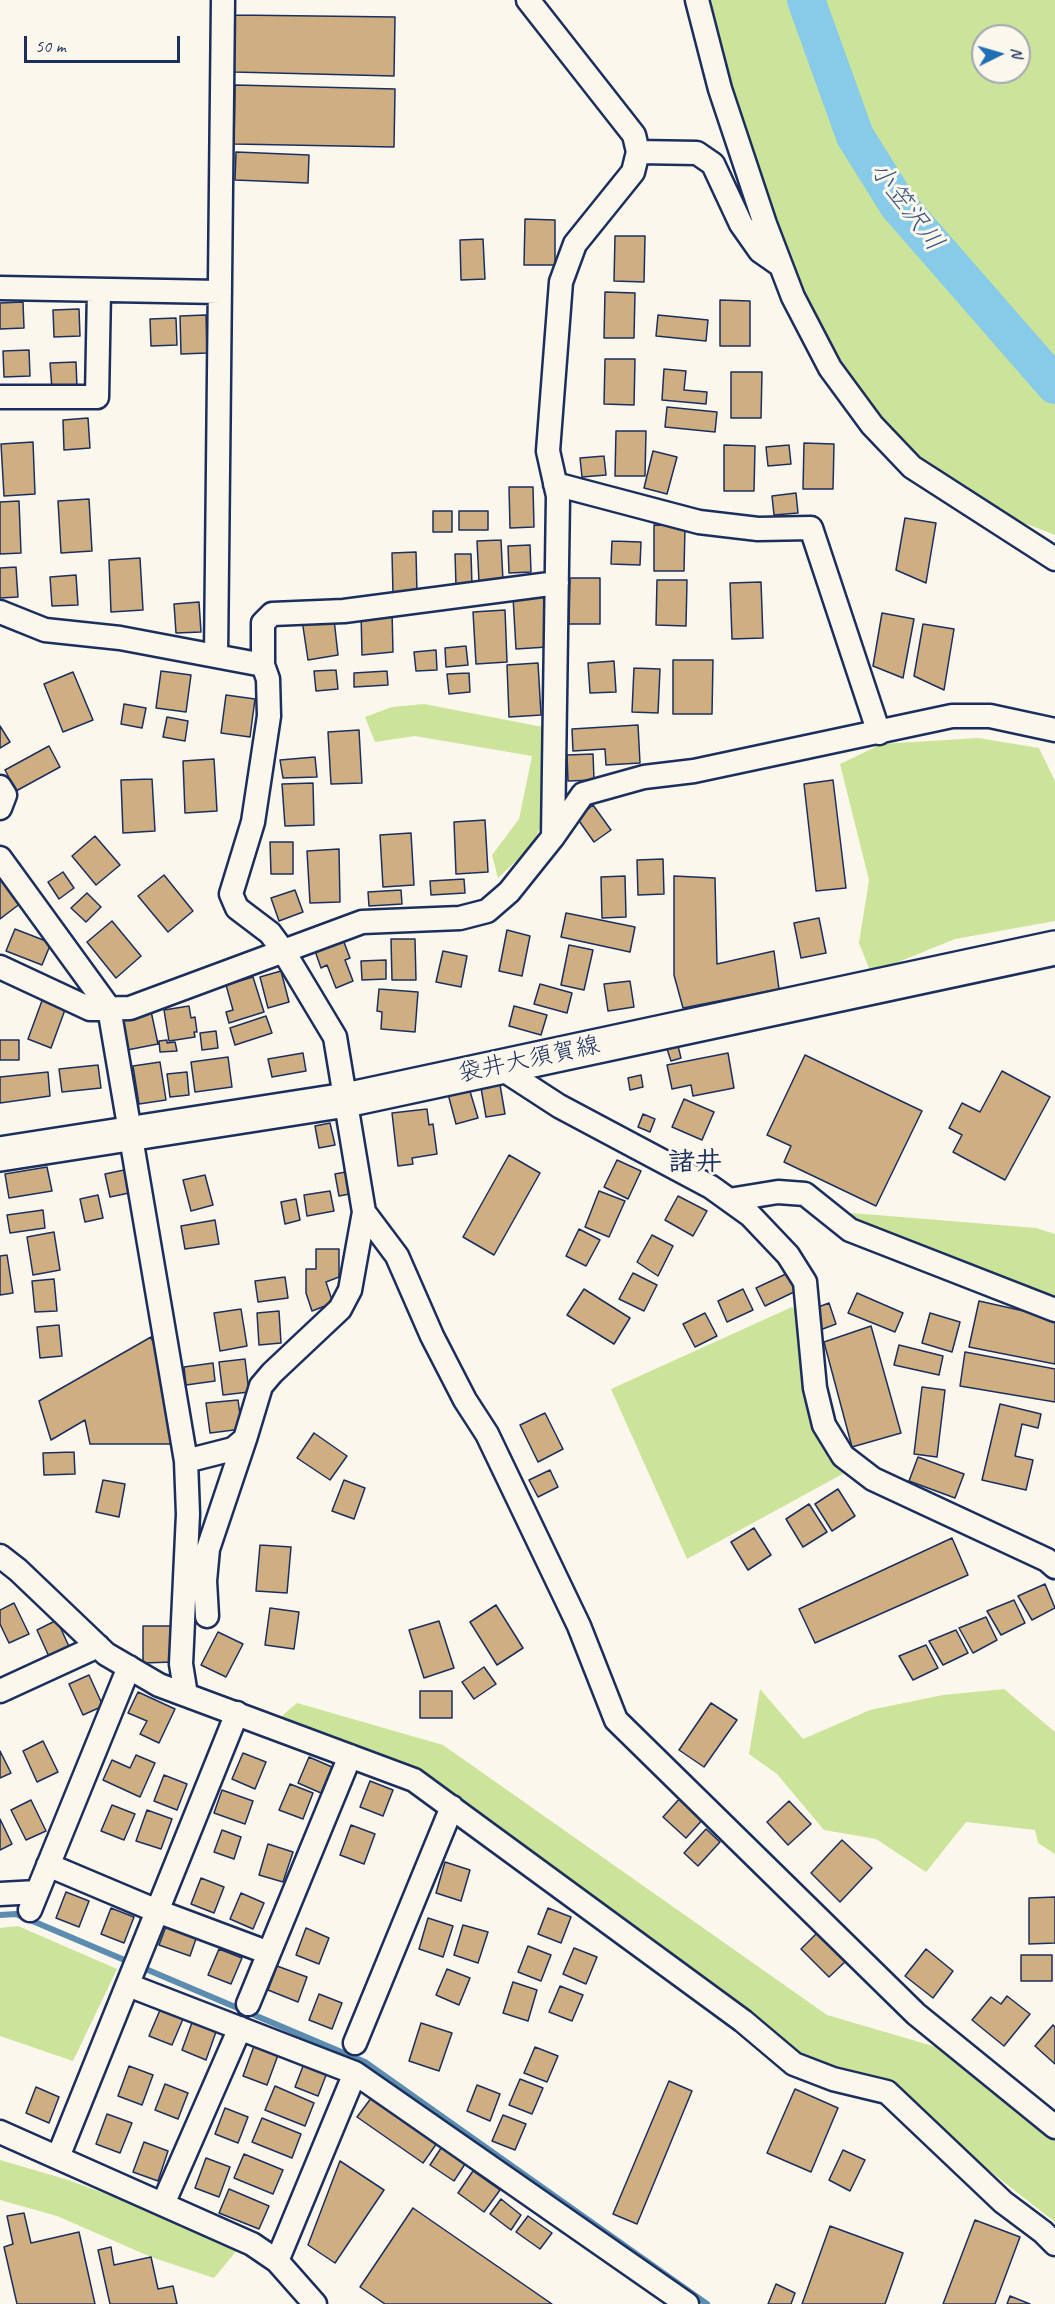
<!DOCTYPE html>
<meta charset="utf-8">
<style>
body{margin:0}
#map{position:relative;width:1055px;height:2304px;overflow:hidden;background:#fbf7ec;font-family:Caveat,sans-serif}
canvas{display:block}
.north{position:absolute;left:971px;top:24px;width:60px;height:60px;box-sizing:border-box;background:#fbf7ec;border:2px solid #a1a7b3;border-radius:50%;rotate:85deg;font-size:16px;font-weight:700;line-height:24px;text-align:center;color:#1b2f5e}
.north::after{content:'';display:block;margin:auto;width:21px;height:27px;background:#1f6fb2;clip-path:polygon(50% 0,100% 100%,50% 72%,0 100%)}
.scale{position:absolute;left:24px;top:36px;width:156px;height:27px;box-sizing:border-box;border:3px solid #1b2f5e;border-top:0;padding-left:8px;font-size:18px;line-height:21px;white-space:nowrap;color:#1b2f5e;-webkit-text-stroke:4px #fbf7ec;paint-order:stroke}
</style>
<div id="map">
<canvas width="1055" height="2304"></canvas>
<div class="north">N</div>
<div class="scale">50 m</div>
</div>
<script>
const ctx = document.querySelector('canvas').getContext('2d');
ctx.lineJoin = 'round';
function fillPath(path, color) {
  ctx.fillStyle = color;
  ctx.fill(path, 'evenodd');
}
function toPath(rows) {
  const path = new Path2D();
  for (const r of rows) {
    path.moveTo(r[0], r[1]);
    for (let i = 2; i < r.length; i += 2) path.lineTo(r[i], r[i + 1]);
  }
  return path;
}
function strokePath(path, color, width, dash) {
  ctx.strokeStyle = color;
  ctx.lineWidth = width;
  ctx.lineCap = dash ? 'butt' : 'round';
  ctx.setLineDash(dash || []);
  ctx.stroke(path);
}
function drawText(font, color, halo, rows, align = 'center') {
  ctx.font = font + ' Caveat,"Klee One",sans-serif';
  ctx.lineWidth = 6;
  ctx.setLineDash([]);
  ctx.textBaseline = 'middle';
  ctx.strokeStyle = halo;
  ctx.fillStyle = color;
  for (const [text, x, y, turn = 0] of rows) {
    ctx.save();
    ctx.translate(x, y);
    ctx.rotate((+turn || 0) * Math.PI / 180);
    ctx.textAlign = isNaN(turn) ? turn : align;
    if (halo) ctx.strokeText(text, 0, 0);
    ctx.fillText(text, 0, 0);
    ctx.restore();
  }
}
fillPath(toPath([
 [700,0,1055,0,1055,535,967,501,858,406,780,265],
 [983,36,1019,36,1019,72,983,72],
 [424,704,543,727,554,765,543,821,532,846,498,878,492,855,519,819,532,756,415,736,375,742,365,717,392,707],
 [978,738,1039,748,1055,781,1055,921,955,939,871,973,859,943,869,880,840,764,882,744],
 [827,1211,1036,1228,1055,1234,1055,1303],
 [792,1307,800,1312,848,1471,687,1559,611,1389],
 [760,1689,803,1739,870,1710,943,1695,1004,1689,1055,1732,1055,1854,1038,1843,1035,1830,966,1822,926,1872,876,1839,824,1830,777,1774,749,1754],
 [297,1703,443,1745,827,2015,943,2049,1055,2134,1055,2222,904,2104,786,2057,414,1780,276,1728,284,1714],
 [18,1926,117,1969,73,2061,0,2036,0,1928],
 [0,2160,65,2179,148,2209,238,2249,214,2278,151,2257,57,2216,0,2200]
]), '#cbe49a');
strokePath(toPath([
 [0,1915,16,1914,365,2062,707,2304]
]), '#5c8db1', 6);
strokePath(toPath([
 [806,0,855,136,898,205,1055,385]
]), '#87cbe8', 38);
const building = toPath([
 [235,15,395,17,394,76,234,72,235,15],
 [235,85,395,89,394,147,234,144,235,85],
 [236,152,309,155,308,183,235,180,236,152],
 [525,219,555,220,555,265,524,265,525,219],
 [615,236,645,236,644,282,614,281,615,236],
 [483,239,485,279,461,280,460,240,483,239],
 [605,292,635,293,634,338,604,338,605,292],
 [720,300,750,301,750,346,720,346,720,300],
 [23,302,24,328,0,329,0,303,23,302],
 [79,309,80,336,54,337,53,310,79,309],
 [206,315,207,353,181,354,180,316,206,315],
 [658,315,708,320,706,341,656,336,658,315],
 [176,318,177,345,151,346,150,319,176,318],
 [29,350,30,376,4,377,3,351,29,350],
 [605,359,635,359,634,405,604,404,605,359],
 [76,362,77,388,52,389,50,363,76,362],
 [664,369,686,371,684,390,707,392,706,404,662,400,664,369],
 [731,372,762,372,761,418,731,418,731,372],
 [667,407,717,412,715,432,665,427,667,407],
 [88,418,90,448,64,450,63,420,88,418],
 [616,431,646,431,645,476,615,476,616,431],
 [33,442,35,494,4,496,1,444,33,442],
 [804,443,834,444,833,489,803,489,804,443],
 [724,445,755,446,754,491,724,491,724,445],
 [789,445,791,464,768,466,766,447,789,445],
 [653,451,677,457,667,494,644,488,653,451],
 [604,456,606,475,582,477,580,458,604,456],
 [509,487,533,487,534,527,510,528,509,487],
 [796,493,798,513,774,515,772,496,796,493],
 [89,499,92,551,61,553,58,501,89,499],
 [19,501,21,553,0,554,0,502,19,501],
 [433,511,452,511,452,532,433,532,433,511],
 [459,511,488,511,488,530,459,530,459,511],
 [905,518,936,523,926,583,896,570,905,518],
 [654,525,685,526,684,571,654,571,654,525],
 [501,540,503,581,479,582,477,541,501,540],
 [612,541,641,542,640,565,611,564,612,541],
 [530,545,531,572,509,573,508,546,530,545],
 [416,552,417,593,393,594,392,553,416,552],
 [455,554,471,554,472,586,456,586,455,554],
 [140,558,143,610,111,612,109,560,140,558],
 [16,567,18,597,0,598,0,568,16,567],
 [76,575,78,605,52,606,50,577,76,575],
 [570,578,600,578,600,624,569,624,570,578],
 [657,580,687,580,686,626,656,625,657,580],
 [761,582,763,638,732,639,730,583,761,582],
 [544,595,547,647,516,649,513,597,544,595],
 [199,602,201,632,176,633,174,604,199,602],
 [505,610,507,662,476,664,473,612,505,610],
 [392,611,393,652,362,655,361,613,392,611],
 [882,613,914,619,903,678,873,666,882,613],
 [334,619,338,655,308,660,302,620,334,619],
 [923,624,954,629,944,690,914,676,923,624],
 [466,646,468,665,446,667,445,648,466,646],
 [436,650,437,670,416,671,414,652,436,650],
 [673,660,713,660,712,714,673,714,673,660],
 [614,661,616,692,590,693,588,663,614,661],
 [538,663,541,715,509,717,507,665,538,663],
 [634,668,660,669,658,713,632,712,634,668],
 [336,670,338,689,316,691,314,671,336,670],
 [161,671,191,675,186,712,156,708,161,671],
 [387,671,388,685,354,687,354,673,387,671],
 [73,672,93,720,63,732,44,684,73,672],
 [469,673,470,692,449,694,447,674,469,673],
 [226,695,255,699,250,737,221,733,226,695],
 [124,704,146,708,142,728,121,724,124,704],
 [167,717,188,721,185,741,163,737,167,717],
 [638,725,640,763,606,765,605,749,573,751,572,729,638,725],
 [0,726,10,742,0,748,0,726],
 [359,730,362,783,331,784,328,732,359,730],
 [49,746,60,767,16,791,5,770,49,746],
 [593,754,594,780,568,781,567,755,593,754],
 [315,757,317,777,283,778,280,760,315,757],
 [214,759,217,811,185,813,183,761,214,759],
 [152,779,155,831,123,833,121,780,152,779],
 [833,780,846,888,816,891,804,784,833,780],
 [313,783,314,825,285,826,282,784,313,783],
 [593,805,611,830,594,842,577,818,593,805],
 [485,820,488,872,456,874,454,822,485,820],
 [411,833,414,885,383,887,380,835,411,833],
 [95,836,120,865,96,885,72,856,95,836],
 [270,842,293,842,293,874,271,874,270,842],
 [339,849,340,902,310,903,307,851,339,849],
 [663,859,664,894,638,895,637,860,663,859],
 [63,872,74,888,59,899,48,882,63,872],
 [0,875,21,903,0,919,0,875],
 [164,875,193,911,168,932,138,896,164,875],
 [625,876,626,917,602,918,601,877,625,876],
 [674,876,715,878,717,964,774,951,779,989,683,1008,674,975,674,876],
 [464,879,465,893,431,895,430,881,464,879],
 [295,890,303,912,279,921,271,898,295,890],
 [401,890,402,904,369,906,368,892,401,890],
 [87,893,101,907,86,922,71,908,87,893],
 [566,913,635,927,630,952,561,937,566,913],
 [819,918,826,953,801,958,794,923,819,918],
 [112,921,141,956,116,978,87,942,112,921],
 [15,929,51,943,42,965,6,951,15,929],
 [507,930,530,936,522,976,499,971,507,930],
 [342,937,350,958,345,960,353,981,336,988,327,965,321,968,314,948,342,937],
 [391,939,415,939,416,980,392,980,391,939],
 [569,945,593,950,584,990,561,985,569,945],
 [443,951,467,956,461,987,436,982,443,951],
 [386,960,386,979,362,980,361,961,386,960],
 [281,971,289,1002,268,1008,260,977,281,971],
 [253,977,264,1012,229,1023,226,1012,233,1010,226,985,253,977],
 [630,981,634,1007,608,1011,604,984,630,981],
 [540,984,572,993,567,1013,534,1004,540,984],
 [379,989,418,992,415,1032,381,1029,382,1012,377,1011,379,989],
 [43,998,66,1007,51,1048,28,1039,43,998],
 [189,1006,191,1018,195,1017,197,1032,194,1032,195,1037,169,1041,164,1010,189,1006],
 [514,1006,547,1015,541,1035,509,1026,514,1006],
 [151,1011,158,1044,127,1050,120,1017,151,1011],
 [266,1016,272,1033,235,1045,230,1028,266,1016],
 [216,1031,218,1048,202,1050,200,1033,216,1031],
 [0,1040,19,1040,19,1060,0,1060,0,1040],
 [167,1040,167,1043,175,1042,177,1051,160,1052,159,1041,167,1040],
 [678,1046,681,1058,671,1061,667,1049,678,1046],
 [303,1053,306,1071,272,1077,268,1059,303,1053],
 [728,1053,734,1088,693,1096,691,1085,672,1089,667,1065,728,1053],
 [805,1055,922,1111,876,1206,784,1162,791,1146,767,1135,805,1055],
 [228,1057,232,1087,195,1092,191,1062,228,1057],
 [160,1062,166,1100,139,1104,133,1066,160,1062],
 [98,1065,101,1088,62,1092,59,1069,98,1065],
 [1002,1071,1050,1097,1005,1180,953,1152,962,1135,949,1128,962,1103,980,1112,1002,1071],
 [48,1072,50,1096,0,1103,0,1077,48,1072],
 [187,1072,189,1095,170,1097,167,1074,187,1072],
 [641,1075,643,1087,630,1090,628,1078,641,1075],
 [499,1079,505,1114,486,1117,480,1082,499,1079],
 [469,1088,478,1118,456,1124,448,1094,469,1088],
 [684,1099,714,1112,702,1140,672,1127,684,1099],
 [427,1109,429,1125,433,1124,437,1154,412,1158,413,1164,398,1166,392,1113,427,1109],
 [643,1114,655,1119,650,1132,638,1127,643,1114],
 [330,1123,335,1145,319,1148,315,1126,330,1123],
 [509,1155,540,1173,494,1255,463,1237,509,1155],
 [617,1160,641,1171,628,1199,604,1187,617,1160],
 [47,1167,52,1191,9,1198,5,1174,47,1167],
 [124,1170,129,1193,110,1197,105,1174,124,1170],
 [351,1171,355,1193,339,1196,335,1174,351,1171],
 [205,1175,213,1205,191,1211,183,1180,205,1175],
 [330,1191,334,1211,307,1216,304,1195,330,1191],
 [599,1191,625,1201,609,1237,585,1227,599,1191],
 [98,1195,103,1218,85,1222,80,1199,98,1195],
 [678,1196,707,1211,693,1236,665,1220,678,1196],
 [296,1199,300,1220,285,1224,281,1202,296,1199],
 [43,1210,45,1228,10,1233,7,1215,43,1210],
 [215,1220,219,1244,185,1249,181,1226,215,1220],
 [579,1229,600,1240,586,1266,566,1256,579,1229],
 [54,1232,60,1270,33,1275,27,1237,54,1232],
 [652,1235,673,1246,658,1276,637,1262,652,1235],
 [316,1249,339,1249,339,1277,326,1282,333,1303,312,1311,306,1293,306,1269,316,1269,316,1249],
 [7,1255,13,1293,0,1295,0,1256,7,1255],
 [633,1273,657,1285,644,1311,619,1299,633,1273],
 [788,1273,796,1291,765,1306,756,1288,788,1273],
 [285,1277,288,1298,258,1302,255,1281,285,1277],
 [54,1279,57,1311,35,1312,32,1281,54,1279],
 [584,1289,630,1318,614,1344,567,1315,584,1289],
 [743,1289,753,1310,727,1322,718,1301,743,1289],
 [857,1293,903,1313,895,1332,848,1313,857,1293],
 [979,1301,1055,1318,1055,1364,969,1347,979,1301],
 [829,1303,836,1324,820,1330,813,1309,829,1303],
 [241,1309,247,1346,220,1351,214,1313,241,1309],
 [279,1311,281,1343,259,1345,257,1313,279,1311],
 [705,1313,717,1336,695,1347,683,1324,705,1313],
 [930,1313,960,1322,952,1352,922,1343,930,1313],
 [59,1325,62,1356,40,1358,37,1327,59,1325],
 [871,1326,901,1433,852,1447,824,1342,871,1326],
 [151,1337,164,1371,174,1444,90,1444,85,1420,51,1440,39,1401,151,1337],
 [899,1345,943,1356,939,1375,894,1365,899,1345],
 [965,1352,1055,1369,1055,1402,960,1386,965,1352],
 [245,1359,249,1392,223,1395,219,1362,245,1359],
 [213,1363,215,1381,186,1385,184,1367,213,1363],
 [922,1387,945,1390,937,1457,914,1454,922,1387],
 [238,1400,242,1429,210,1433,206,1403,238,1400],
 [1000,1404,1041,1414,1038,1428,1022,1424,1015,1456,1033,1460,1026,1490,982,1480,1000,1404],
 [545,1413,563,1449,538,1462,520,1425,545,1413],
 [314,1433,347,1456,330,1480,297,1458,314,1433],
 [74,1452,75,1474,44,1475,43,1453,74,1452],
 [918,1457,964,1474,955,1498,909,1481,918,1457],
 [550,1470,558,1487,538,1497,529,1480,550,1470],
 [103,1480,125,1484,119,1517,96,1512,103,1480],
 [344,1480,365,1488,354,1519,332,1511,344,1480],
 [838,1489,855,1516,832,1531,815,1504,838,1489],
 [809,1504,827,1532,803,1547,786,1519,809,1504],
 [754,1528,771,1555,748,1570,731,1542,754,1528],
 [952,1538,968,1575,815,1643,799,1609,952,1538],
 [260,1545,291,1547,287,1593,256,1591,260,1545],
 [1045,1584,1055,1608,1032,1620,1018,1596,1045,1584],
 [1014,1600,1025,1623,1001,1635,987,1611,1014,1600],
 [14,1603,29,1634,9,1643,0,1624,0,1610,14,1603],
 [496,1605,523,1648,497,1665,470,1622,496,1605],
 [270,1608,299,1612,294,1649,265,1645,270,1608],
 [986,1617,997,1640,973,1653,959,1628,986,1617],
 [57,1620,71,1651,51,1661,37,1630,57,1620],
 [439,1621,454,1668,424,1678,409,1630,439,1621],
 [143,1626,173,1626,173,1662,143,1663,143,1626],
 [956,1630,968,1653,943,1665,929,1641,956,1630],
 [218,1632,243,1644,226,1677,201,1665,218,1632],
 [926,1645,938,1668,913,1680,899,1656,926,1645],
 [484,1667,496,1684,474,1699,462,1682,484,1667],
 [89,1675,103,1706,83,1715,69,1684,89,1675],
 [420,1691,452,1691,452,1718,420,1718,420,1691],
 [138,1692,175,1709,159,1743,140,1734,147,1721,128,1713,138,1692],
 [711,1703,737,1720,704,1767,679,1750,711,1703],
 [43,1741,58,1772,37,1782,23,1751,43,1741],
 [0,1751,11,1773,0,1778,0,1751],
 [243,1753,266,1762,255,1789,232,1779,243,1753],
 [136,1755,155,1763,140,1797,103,1780,112,1760,130,1768,136,1755],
 [309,1757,332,1767,321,1793,298,1783,309,1757],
 [164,1775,187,1784,177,1810,154,1801,164,1775],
 [370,1781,393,1790,383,1816,360,1807,370,1781],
 [290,1784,313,1793,303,1819,279,1810,290,1784],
 [222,1790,253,1801,245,1824,214,1813,222,1790],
 [681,1797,704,1818,686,1838,663,1817,681,1797],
 [31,1800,46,1831,26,1840,11,1810,31,1800],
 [789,1801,811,1824,788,1845,767,1822,789,1801],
 [112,1805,135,1814,124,1840,101,1831,112,1805],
 [147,1810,172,1819,161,1849,136,1841,147,1810],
 [0,1819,12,1844,0,1850,0,1819],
 [351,1825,375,1834,364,1864,340,1855,351,1825],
 [706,1829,720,1842,698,1866,684,1853,706,1829],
 [222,1830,241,1837,234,1859,214,1852,222,1830],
 [842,1840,872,1868,840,1902,811,1873,842,1840],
 [268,1844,293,1852,283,1882,259,1875,268,1844],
 [445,1862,470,1870,461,1901,436,1893,445,1862],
 [201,1878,224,1887,214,1913,191,1904,201,1878],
 [66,1892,89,1901,79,1927,56,1918,66,1892],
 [241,1893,264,1903,253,1929,230,1919,241,1893],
 [1055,1897,1055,1943,1029,1944,1029,1898,1055,1897],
 [111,1908,134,1917,124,1943,101,1934,111,1908],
 [548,1908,571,1917,561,1943,538,1934,548,1908],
 [428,1918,453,1926,443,1957,419,1949,428,1918],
 [168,1921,198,1933,190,1956,159,1945,168,1921],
 [463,1925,488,1932,478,1963,454,1955,463,1925],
 [306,1928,329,1938,319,1964,296,1955,306,1928],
 [819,1931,847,1960,829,1977,801,1949,819,1931],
 [528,1946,551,1955,541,1981,518,1972,528,1946],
 [574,1948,597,1957,586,1984,563,1974,574,1948],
 [219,1949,242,1958,231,1984,208,1975,219,1949],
 [926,1949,953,1971,933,1998,905,1976,926,1949],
 [1021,1955,1052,1955,1052,1981,1021,1981,1021,1955],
 [277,1966,307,1977,298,2002,268,1990,277,1966],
 [447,1969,470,1978,459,2005,436,1995,447,1969],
 [513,1982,537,1990,528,2021,503,2013,513,1982],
 [560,1986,583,1995,572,2021,549,2012,560,1986],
 [319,1994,342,2003,332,2029,309,2020,319,1994],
 [1007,1996,1030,2014,1004,2046,972,2020,991,1997,1001,2004,1007,1996],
 [160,2010,183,2019,172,2045,149,2036,160,2010],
 [193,2020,217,2029,206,2060,182,2050,193,2020],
 [421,2023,452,2033,439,2071,409,2061,421,2023],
 [1053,2025,1055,2027,1055,2064,1035,2046,1053,2025],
 [254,2046,278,2055,267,2085,243,2076,254,2046],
 [535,2047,558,2056,547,2082,524,2073,535,2047],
 [305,2061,328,2070,318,2096,295,2087,305,2061],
 [129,2066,153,2075,142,2105,118,2096,129,2066],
 [520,2079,543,2088,532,2114,509,2105,520,2079],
 [669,2081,692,2091,637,2224,613,2214,669,2081],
 [165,2084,188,2093,178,2119,155,2110,165,2084],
 [477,2085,500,2094,490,2121,467,2111,477,2085],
 [275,2086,314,2103,305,2126,265,2110,275,2086],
 [36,2087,59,2097,49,2123,26,2113,36,2087],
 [795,2089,838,2108,811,2172,767,2153,795,2089],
 [372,2097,437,2143,423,2163,357,2117,372,2097],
 [225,2108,248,2117,238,2143,215,2134,225,2108],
 [107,2114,132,2123,120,2153,96,2144,107,2114],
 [503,2115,526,2124,515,2150,492,2141,503,2115],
 [262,2118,301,2134,292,2158,252,2142,262,2118],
 [144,2142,168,2151,158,2181,133,2172,144,2142],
 [443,2145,467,2161,454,2181,430,2165,443,2145],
 [843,2150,865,2160,850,2191,829,2180,843,2150],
 [244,2154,283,2170,273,2194,234,2178,244,2154],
 [206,2158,230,2167,219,2197,195,2188,206,2158],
 [340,2161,384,2190,335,2263,308,2245,340,2161],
 [473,2171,500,2190,484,2212,458,2193,473,2171],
 [229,2189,269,2206,259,2229,219,2213,229,2189],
 [501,2199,521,2215,511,2230,490,2214,501,2199],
 [413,2208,552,2304,385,2304,360,2287,413,2208],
 [24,2213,31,2243,79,2232,95,2304,17,2304,4,2247,13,2244,7,2216,24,2213],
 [528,2216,552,2233,540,2249,516,2232,528,2216],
 [975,2220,1020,2237,995,2304,943,2304,975,2220],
 [830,2226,903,2253,885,2304,802,2304,830,2226],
 [111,2247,114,2265,151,2257,158,2289,173,2286,177,2304,110,2304,98,2250,111,2247],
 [776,2284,795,2293,791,2304,768,2304,776,2284],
 [1010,2296,1030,2304,1007,2304,1010,2296]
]);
fillPath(building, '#cfaf82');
strokePath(building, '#1b2f5e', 1.5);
const street = toPath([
 [528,0,634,135,638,152,633,172,575,244,561,282,548,451,558,496,553,837],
 [697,0,720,89,765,224,793,297,830,368,872,425,912,467,1055,559],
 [638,152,697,153,713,164,741,224,760,251,780,265],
 [0,288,220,292],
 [0,397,97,397,99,290],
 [555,484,699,522,758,529,811,528,879,733],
 [0,612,45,630,120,638,263,665,268,679,269,716,253,822,231,894,237,908,270,933,284,952,335,1037,364,1212,350,1290,340,1309,272,1373,261,1386,245,1439,233,1449,186,1461],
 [216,656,223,0],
 [263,665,263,623,272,614,344,611,557,583],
 [0,787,5,795,0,808],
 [0,858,109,1008,186,1461,188,1514,181,1664,186,1695],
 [0,967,90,1009,130,1008,362,922,460,918,487,911,509,892,553,837,583,794,644,777,694,771,952,716,990,716,1055,730],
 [499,1067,559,1106,711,1187,750,1215,788,1255,805,1282,815,1388,824,1425,843,1456,873,1479,1047,1560,1055,1567],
 [729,1200,778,1192,805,1194,850,1230,1055,1310],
 [364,1212,397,1256,432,1336,465,1400,487,1434,579,1626,616,1720,916,2014,1055,2127],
 [0,1556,18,1570,106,1654,159,1685,414,1780,743,2021,794,2064,833,2079,887,2092,1003,2202,1043,2232,1055,2244],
 [207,1616,205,1581,208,1549,245,1439],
 [0,1691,98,1646],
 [48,1865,157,1911,269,1953],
 [0,1894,37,1892],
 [30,1910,129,1667],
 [128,1985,355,2073,277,2261,315,2304],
 [248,2004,350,1756],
 [355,2043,452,1807],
 [355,2073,687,2304],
 [0,2132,252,2244,277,2261],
 [58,2157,237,1713],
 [163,2204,240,2028]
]);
const primary = toPath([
 [0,1154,346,1100,1055,948]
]);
strokePath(street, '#1b2f5e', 27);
strokePath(primary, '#1b2f5e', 38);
strokePath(street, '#fbf7ec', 22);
strokePath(primary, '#fbf7ec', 33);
drawText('24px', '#1b2f5e', '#fbf7ec', [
 ["袋井大須賀線",529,1060,-12]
]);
drawText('italic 26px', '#365680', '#fbf7ec', [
 ["小笠沢川",906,207,53]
]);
drawText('bold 27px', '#1b2f5e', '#fbf7ec', [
 ["諸井",695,1163]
]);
</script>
